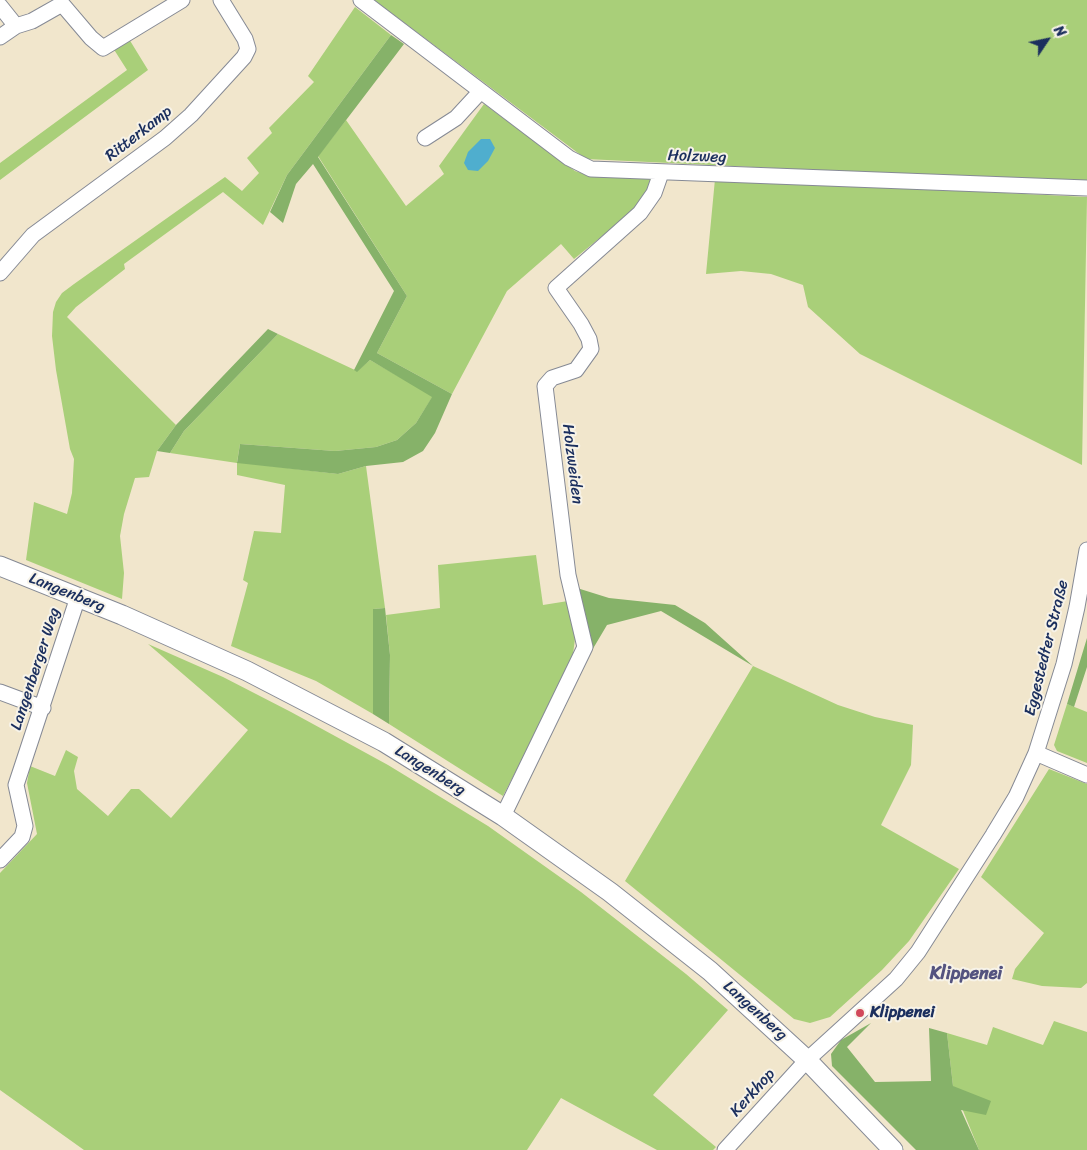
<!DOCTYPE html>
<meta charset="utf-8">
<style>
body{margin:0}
#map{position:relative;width:1087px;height:1150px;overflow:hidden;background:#f1e6cc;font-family:Sriracha,sans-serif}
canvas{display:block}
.north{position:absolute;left:1022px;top:15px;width:50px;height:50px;-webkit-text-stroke:4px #f7f3e8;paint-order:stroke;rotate:56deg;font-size:14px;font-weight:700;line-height:20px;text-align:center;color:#1b2f5e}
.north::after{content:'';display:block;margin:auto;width:18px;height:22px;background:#1b2f5e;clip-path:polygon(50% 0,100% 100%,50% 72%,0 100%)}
</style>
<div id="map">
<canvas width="1087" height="1150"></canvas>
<div class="north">N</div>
</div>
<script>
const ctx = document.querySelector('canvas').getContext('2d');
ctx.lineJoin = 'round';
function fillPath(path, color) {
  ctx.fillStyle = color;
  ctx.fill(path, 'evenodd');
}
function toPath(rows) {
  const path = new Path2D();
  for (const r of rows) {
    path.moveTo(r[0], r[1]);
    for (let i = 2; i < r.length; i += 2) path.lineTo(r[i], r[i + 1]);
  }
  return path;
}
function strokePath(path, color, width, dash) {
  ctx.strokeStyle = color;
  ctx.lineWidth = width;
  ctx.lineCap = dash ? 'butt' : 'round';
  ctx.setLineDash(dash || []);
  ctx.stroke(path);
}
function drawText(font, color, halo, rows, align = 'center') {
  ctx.font = font + ' Sriracha,sans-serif';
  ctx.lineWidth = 4;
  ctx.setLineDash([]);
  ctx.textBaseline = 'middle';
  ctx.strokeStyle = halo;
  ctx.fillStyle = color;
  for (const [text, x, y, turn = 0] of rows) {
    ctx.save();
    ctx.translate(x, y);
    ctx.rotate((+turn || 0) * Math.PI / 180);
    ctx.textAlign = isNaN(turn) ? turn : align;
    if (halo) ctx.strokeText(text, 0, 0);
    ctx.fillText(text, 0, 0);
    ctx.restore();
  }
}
fillPath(toPath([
 [374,0,1087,0,1087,183,586,159],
 [355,7,391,35,287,175,263,225,223,192,124,264,125,269,76,307,67,317,176,425,157,451,149,477,135,478,124,514,120,536,124,573,122,599,26,560,34,502,67,514,72,493,74,459,70,449,56,370,52,336,53,312,56,302,62,293,74,284,225,177,242,191,259,173,247,158,272,133,269,128,314,82,308,76],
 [129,39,148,70,0,180,0,163,127,70,113,48],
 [484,104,575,171,593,177,654,178,644,197,628,215,574,259,561,244,507,291,452,394,377,353,407,296,318,156,346,120,406,206,444,174,439,166],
 [715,179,1087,197,1082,465,860,354,808,307,803,285,771,274,741,271,706,274],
 [278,334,357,371,370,360,433,396,416,423,397,440,376,447,335,451,240,444,237,462,338,474,366,466,385,608,373,609,373,714,316,681,231,646,248,583,243,580,254,531,281,533,285,485,237,475,237,463,170,453,184,431],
 [536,555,543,605,568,601,575,639,572,662,503,796,389,724,390,655,386,615,440,608,438,565],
 [148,644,223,677,291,712,388,765,488,826,581,892,686,974,728,1010,653,1095,716,1147,713,1150,657,1150,561,1098,527,1150,84,1150,0,1090,0,873,37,834,27,783,30,766,55,776,66,750,78,757,74,771,77,789,108,816,131,789,139,789,171,818,248,730],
 [753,666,838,705,875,717,913,725,911,765,881,825,959,869,909,941,882,970,830,1017,810,1023,794,1019,625,881],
 [1067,704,1087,712,1087,763,1057,751,1054,745],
 [1049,769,1087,784,1087,983,1081,988,1042,986,1012,979,1015,969,1044,933,981,877],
 [1054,1021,1087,1032,1087,1150,979,1150,953,1086,947,1033,987,1045,993,1027,1043,1045]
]), '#a9cf79');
fillPath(toPath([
 [391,35,404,44,318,157,407,296,377,353,452,394,435,433,423,451,403,462,366,466,338,474,237,463,240,444,335,451,376,447,397,440,416,423,432,397,370,360,357,372,354,370,394,291,313,164,296,184,283,223,270,212,287,175],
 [268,329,278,334,184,431,170,453,157,451,176,425],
 [577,588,609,598,675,605,705,623,753,666,661,611,607,625,591,652],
 [385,608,390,655,389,724,373,714,373,609],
 [1087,638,1087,667,1074,707,1067,704],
 [871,1023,847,1047,875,1082,931,1081,929,1028,947,1033,953,1086,991,1101,986,1115,961,1110,979,1150,916,1150,832,1066,831,1054,841,1040]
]), '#86b269');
fillPath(toPath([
 [481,139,490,139,495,148,488,161,478,171,468,170,464,163,468,152]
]), '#4faece');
const minor = toPath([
 [361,0,569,158,591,169,1087,188],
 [0,6,16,26,0,37],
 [16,26,32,21,62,4,91,38,103,48,182,0],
 [425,138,456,118,480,92],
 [0,273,33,235,165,138,191,115,244,57,248,49,245,39,221,0],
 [0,692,43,708],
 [1036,753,1087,775],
 [503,816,585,647,568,575,545,386,552,378,576,370,591,349,589,339,581,324,556,288,640,213,654,193,661,173],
 [0,860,22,837,25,826,16,785,78,597],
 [725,1150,807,1060,896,979,918,952,993,835,1016,797,1036,753,1064,664,1077,607,1087,550]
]);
const major = toPath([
 [0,566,122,615,247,671,384,742,503,816,610,892,710,971,807,1060,893,1150]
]);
strokePath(minor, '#868a95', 17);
strokePath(major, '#868a95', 21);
strokePath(minor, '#fff', 15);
strokePath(major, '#fff', 19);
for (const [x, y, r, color] of [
 [860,1013,5,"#d1495b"]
]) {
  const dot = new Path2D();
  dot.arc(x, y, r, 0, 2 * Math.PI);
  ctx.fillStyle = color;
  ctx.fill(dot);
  strokePath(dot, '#f7f3e8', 2);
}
drawText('16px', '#1b2f5e', '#f7f3e8', [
 ["Ritterkamp",139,134,-38],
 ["Holzweg",697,157,2],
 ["Holzweiden",572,464,83],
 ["Langenberg",67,593,22],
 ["Eggestedter Straße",1047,648,-76],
 ["Langenberger Weg",36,669,-72],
 ["Langenberg",430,771,32],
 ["Langenberg",755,1011,42],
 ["Kerkhop",753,1093,-48]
]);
drawText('bold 16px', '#1b2f5e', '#f7f3e8', [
 ["Klippenei",870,1013]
], 'left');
drawText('bold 18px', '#54537f', '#f7f3e8', [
 ["Klippenei",966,974]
]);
</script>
